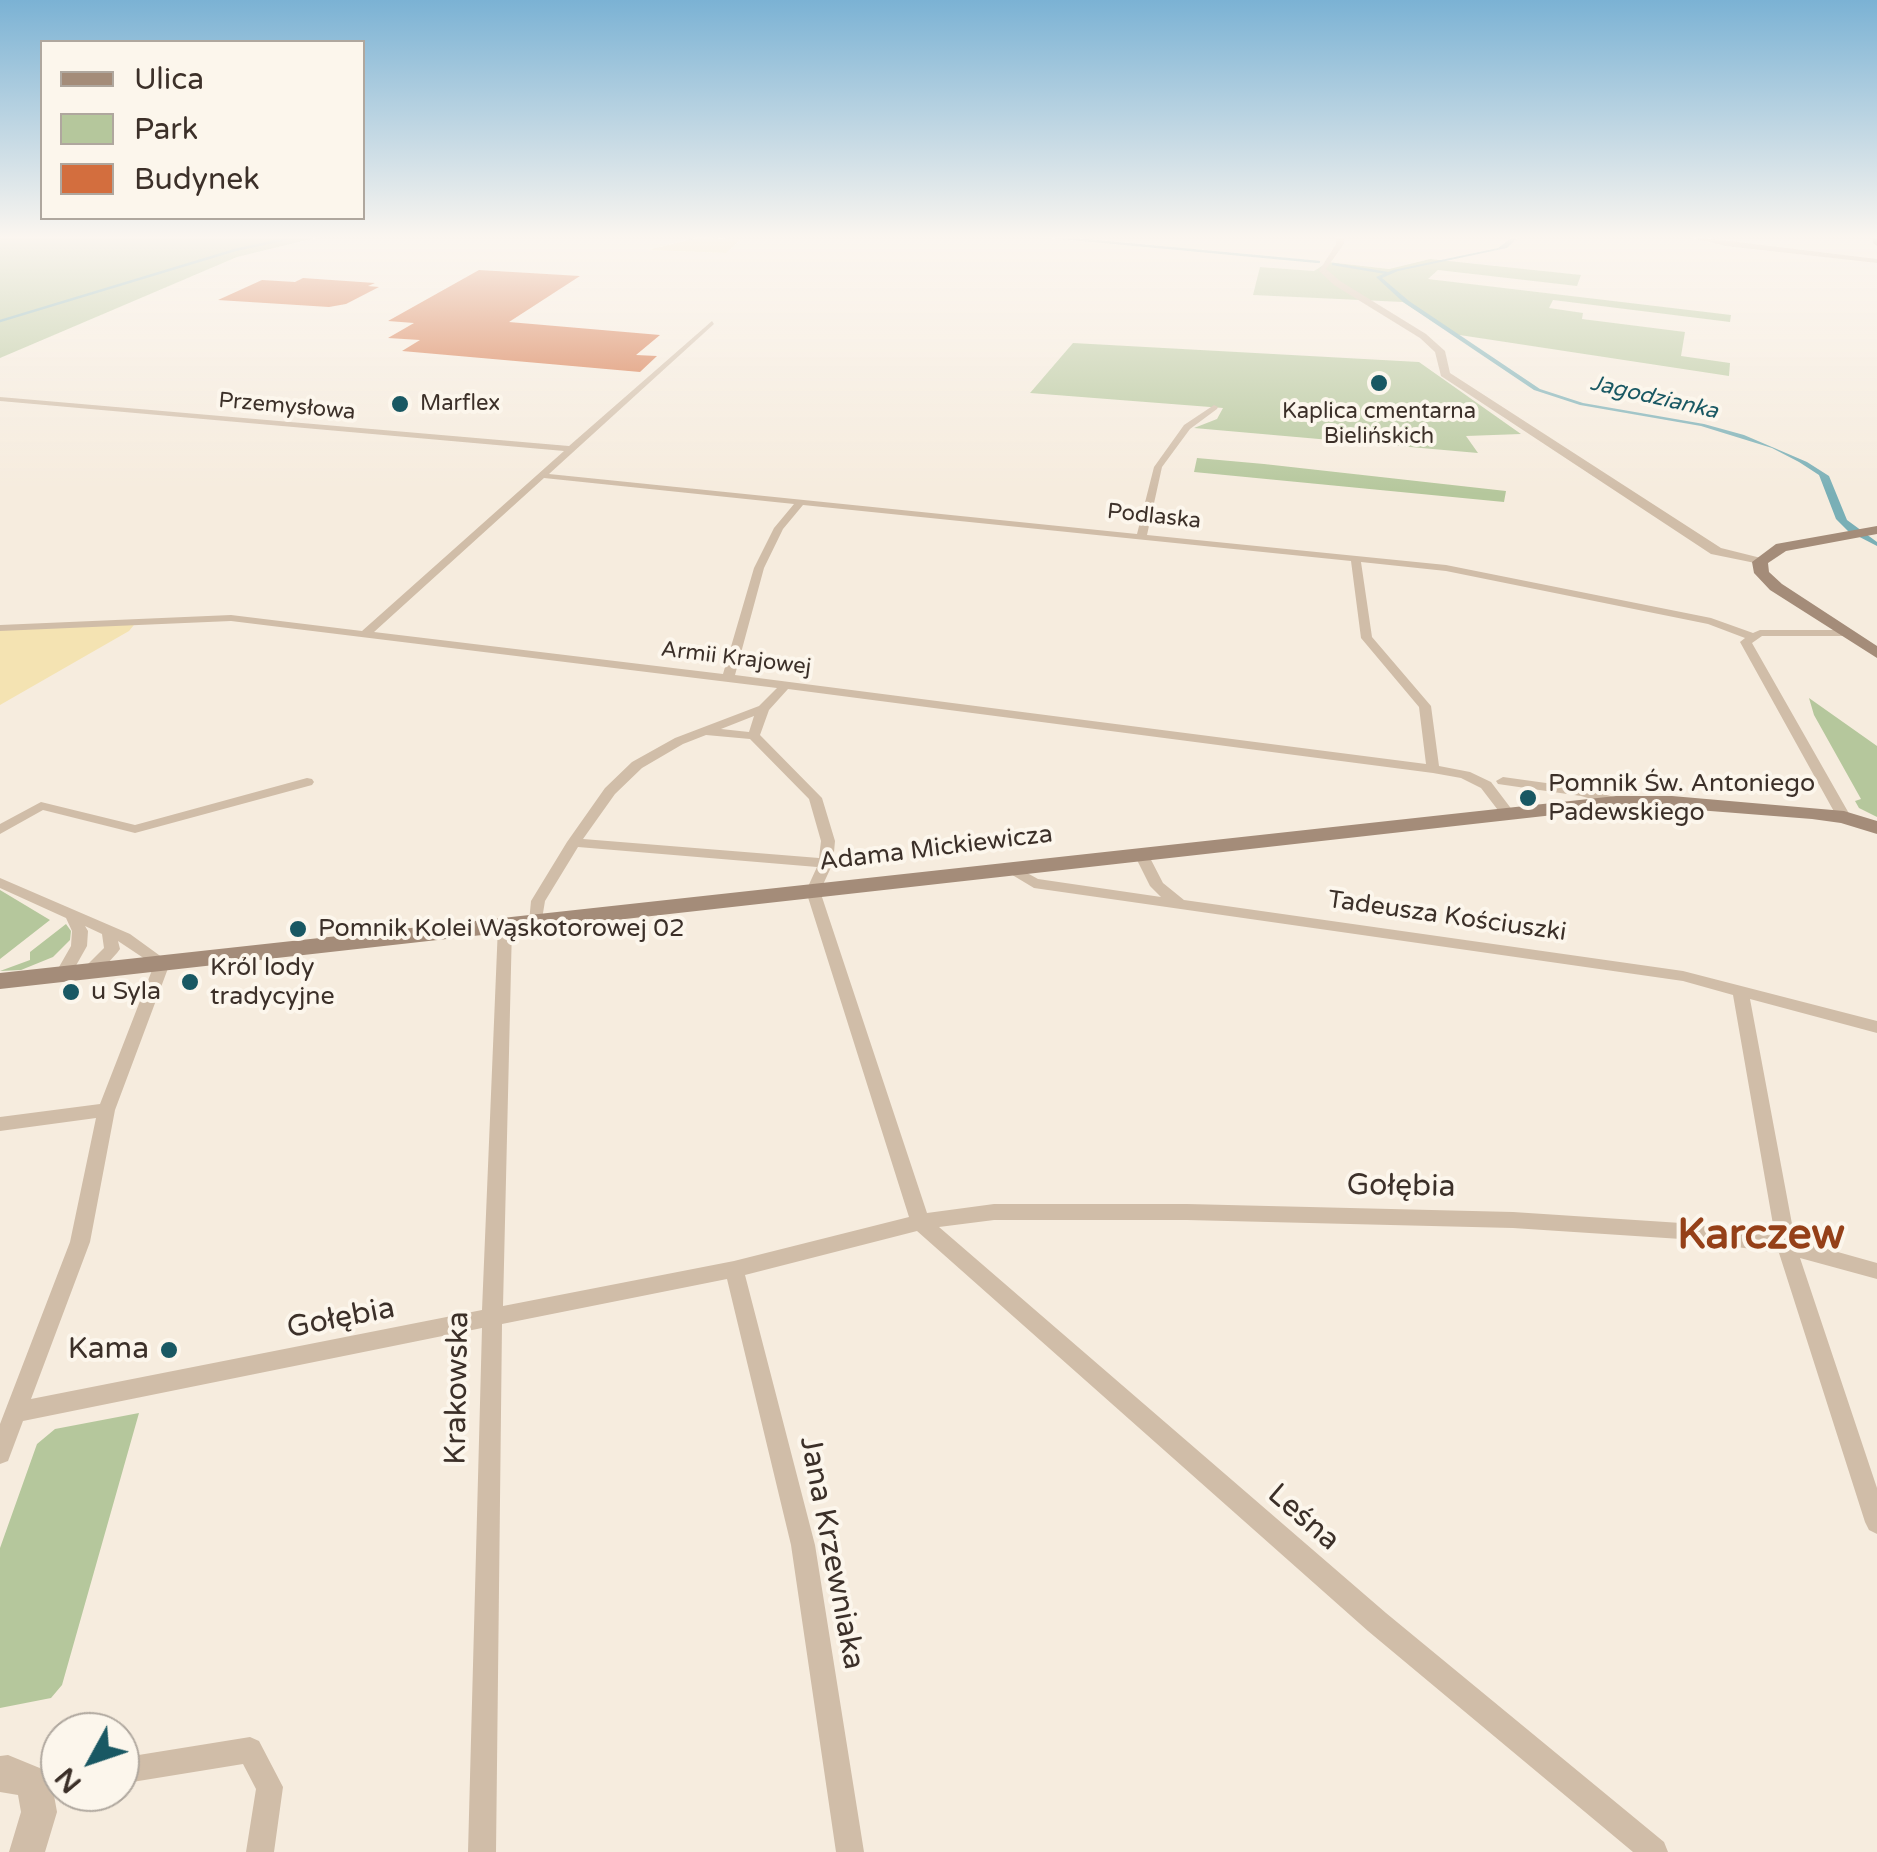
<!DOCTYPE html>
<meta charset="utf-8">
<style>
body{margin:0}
#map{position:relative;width:1877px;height:1852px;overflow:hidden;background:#f6ecde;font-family:"Varela Round",sans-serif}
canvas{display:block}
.legend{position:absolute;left:40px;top:40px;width:325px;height:180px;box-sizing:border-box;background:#fcf6ec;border:2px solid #afa79e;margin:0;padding:12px 18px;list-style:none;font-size:30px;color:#3c3029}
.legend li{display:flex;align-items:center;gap:20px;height:50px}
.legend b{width:50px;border:2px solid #afa79e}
.north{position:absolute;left:40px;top:1712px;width:100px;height:100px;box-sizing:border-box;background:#fcf6ec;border:2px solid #afa79e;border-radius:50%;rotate:230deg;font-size:28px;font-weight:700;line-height:40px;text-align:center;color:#3c3029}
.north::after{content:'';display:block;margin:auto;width:35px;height:45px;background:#195863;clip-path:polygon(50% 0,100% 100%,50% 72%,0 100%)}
</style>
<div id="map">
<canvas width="1877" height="1852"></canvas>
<ul class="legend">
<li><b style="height:12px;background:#a48c79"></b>Ulica</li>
<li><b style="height:28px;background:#b5c79c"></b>Park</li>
<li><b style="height:28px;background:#d36e3e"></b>Budynek</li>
</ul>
<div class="north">N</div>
</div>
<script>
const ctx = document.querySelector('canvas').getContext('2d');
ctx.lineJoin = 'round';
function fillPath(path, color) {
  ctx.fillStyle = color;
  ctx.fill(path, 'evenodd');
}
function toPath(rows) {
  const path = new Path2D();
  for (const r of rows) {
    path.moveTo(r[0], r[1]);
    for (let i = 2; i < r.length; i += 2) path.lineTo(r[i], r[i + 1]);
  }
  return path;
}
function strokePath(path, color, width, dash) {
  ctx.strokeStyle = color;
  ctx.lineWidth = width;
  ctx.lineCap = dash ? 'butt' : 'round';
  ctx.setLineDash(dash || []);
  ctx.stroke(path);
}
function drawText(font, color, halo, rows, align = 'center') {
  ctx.font = font + ' "Varela Round",sans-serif';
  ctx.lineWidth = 8;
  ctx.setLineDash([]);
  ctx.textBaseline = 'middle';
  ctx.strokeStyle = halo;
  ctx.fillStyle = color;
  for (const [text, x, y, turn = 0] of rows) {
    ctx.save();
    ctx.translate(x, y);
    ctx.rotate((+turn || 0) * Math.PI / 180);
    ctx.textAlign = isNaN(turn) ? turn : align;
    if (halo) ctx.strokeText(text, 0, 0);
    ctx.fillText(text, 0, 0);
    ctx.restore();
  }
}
fillPath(toPath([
 [0,235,328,235,237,257,0,358],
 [1430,259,1581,275,1577,286,1438,270,1428,279,1731,315,1730,322,1553,300,1549,308,1583,313,1582,319,1685,332,1681,356,1730,363,1729,376,1453,334,1403,302,1253,295,1260,267,1314,271,1328,262,1389,269],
 [1073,343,1419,362,1521,434,1466,436,1478,453,1194,428,1217,419,1223,408,1030,393],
 [1197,458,1264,464,1506,491,1504,502,1194,472],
 [1809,698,1877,746,1877,817,1859,808,1855,801,1861,799,1814,715],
 [0,890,50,920,0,959],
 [66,924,71,931,70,940,53,957,21,970,0,971,30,960,30,952],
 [139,1413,62,1685,51,1698,0,1708,0,1548,37,1444,55,1429]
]), '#b5c79c');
fillPath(toPath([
 [700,237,740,240,726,253,648,250],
 [138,620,129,631,0,705,0,628]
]), '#f4e3b2');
fillPath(toPath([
 [1515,235,1520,235,1507,248,1398,271,1382,278,1409,301,1540,389,1583,403,1704,424,1744,435,1807,462,1829,476,1847,520,1877,542,1877,546,1848,531,1836,519,1819,475,1799,462,1772,448,1701,426,1580,405,1534,390,1403,302,1376,277,1393,270,1498,248]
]), '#79afb6');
strokePath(toPath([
 [1030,235,1319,262],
 [1333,264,1387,273],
 [0,321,235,250,305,235]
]), '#79afb6', 2.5);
fillPath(toPath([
 [479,270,580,276,509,322,660,335,636,355,657,356,640,372,402,351,420,340,388,338,414,323,388,321],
 [303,278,375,283,368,286,379,287,346,304,329,307,218,300,262,280,295,282]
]), '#d36e3e');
fillPath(toPath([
 [1681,235,1877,259,1877,263,1725,246,1681,235],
 [712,321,714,324,549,474,1137,534,1154,467,1184,425,1214,405,1218,407,1217,409,1190,429,1162,467,1147,535,1446,565,1711,618,1753,633,1760,630,1847,630,1853,633,1847,636,1762,636,1752,643,1851,817,1844,821,1837,817,1740,642,1745,638,1708,624,1446,571,1361,562,1372,637,1431,706,1439,766,1470,772,1491,782,1516,815,1514,818,1504,818,1481,788,1461,778,1433,773,788,689,769,710,760,735,822,798,835,841,833,863,820,891,927,1213,994,1204,1187,1204,1513,1212,1681,1223,1775,1236,1733,995,1683,981,1034,888,1004,870,1002,867,1004,864,1009,863,1038,879,1161,897,1150,886,1134,854,1141,850,1148,854,1163,883,1184,900,1683,971,1877,1021,1877,1033,1750,999,1795,1240,1877,1263,1877,1279,1800,1258,1877,1488,1877,1534,1869,1530,1865,1522,1779,1253,1681,1239,1513,1228,1187,1220,994,1220,939,1227,1386,1613,1664,1842,1668,1852,1633,1852,1368,1631,917,1231,745,1275,815,1545,864,1852,836,1852,791,1545,727,1279,502,1324,496,1852,468,1852,482,1328,23,1421,8,1461,0,1464,0,1424,70,1242,96,1118,0,1131,0,1117,100,1104,154,965,118,941,120,949,117,953,97,975,85,975,83,971,85,967,104,948,102,934,85,926,88,931,87,946,69,978,57,978,55,974,71,946,72,931,66,918,0,888,0,878,130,934,170,963,115,1110,90,1242,31,1399,482,1310,498,926,505,921,512,926,503,1306,734,1261,909,1217,806,891,817,867,578,847,545,901,541,925,536,927,529,922,531,901,567,842,605,788,632,762,675,738,759,706,777,688,231,621,0,631,0,625,231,615,362,631,564,451,0,401,0,397,569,446,712,321],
 [544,478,794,504,774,528,754,568,723,674,374,632,544,478],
 [803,505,1351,561,1361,638,1419,707,1426,764,735,675,764,568,783,529,803,505],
 [754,716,749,732,721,729,754,716],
 [706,735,750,739,809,799,821,841,819,858,583,839,615,794,642,768,683,744,706,735],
 [1503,777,1582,788,1621,799,1623,802,1616,806,1581,796,1498,784,1496,781,1503,777],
 [307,778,312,779,314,782,312,785,135,833,43,810,0,834,0,824,41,802,135,825,307,778],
 [250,1737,259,1741,283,1787,274,1852,246,1852,256,1789,243,1764,120,1784,120,1758,250,1737]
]), '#d0bda8');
fillPath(toPath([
 [1336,235,1344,235,1344,244,1326,269,1340,281,1426,334,1445,351,1450,373,1721,548,1765,559,1765,565,1711,554,1441,376,1435,352,1420,338,1334,285,1319,271,1336,244,1336,235],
 [8,1755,47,1771,52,1784,57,1812,45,1852,9,1852,21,1812,18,1795,0,1792,0,1756,8,1755]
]), '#d0bda8');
fillPath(toPath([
 [1873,235,1877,235,1877,246,1873,243,1873,235],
 [1877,526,1877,534,1786,551,1768,563,1769,572,1782,584,1877,646,1877,658,1770,590,1754,573,1752,562,1776,544,1877,526],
 [1616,796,1672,796,1844,811,1877,821,1877,834,1841,823,1812,819,1672,808,1616,808,0,989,0,973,1616,796]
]), '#a48c79');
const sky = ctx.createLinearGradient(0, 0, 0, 494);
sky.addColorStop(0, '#7bb2d4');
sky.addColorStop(0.48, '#fbf6f0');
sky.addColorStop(1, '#fbf6f000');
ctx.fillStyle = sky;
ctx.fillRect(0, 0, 1877, 494);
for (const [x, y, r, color] of [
 [1379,383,10,"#195863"],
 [400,404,10,"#195863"],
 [1528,798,10,"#195863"],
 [298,929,10,"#195863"],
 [190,982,10,"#195863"],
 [71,992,10,"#195863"],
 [169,1350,10,"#195863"]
]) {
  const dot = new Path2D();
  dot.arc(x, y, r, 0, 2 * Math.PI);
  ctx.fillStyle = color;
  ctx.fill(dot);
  strokePath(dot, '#fcf6ec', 4);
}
drawText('italic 22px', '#195863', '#fcf6ec', [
 ["Jagodzianka",1654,398,13]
]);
drawText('22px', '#3c3029', '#fcf6ec', [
 ["Marflex",420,404],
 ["Kaplica cmentarna",1379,412,"center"],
 ["Bielińskich",1379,437,"center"]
], 'left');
drawText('22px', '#3c3029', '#fcf6ec', [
 ["Przemysłowa",287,407,5],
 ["Podlaska",1154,517,6],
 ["Armii Krajowej",736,659,7]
]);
drawText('25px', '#3c3029', '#fcf6ec', [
 ["Pomnik Św. Antoniego",1548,784],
 ["Padewskiego",1548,813],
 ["Pomnik Kolei Wąskotorowej 02",318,929],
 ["Król lody",210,968],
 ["tradycyjne",210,997],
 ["u Syla",91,992]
], 'left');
drawText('25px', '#3c3029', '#fcf6ec', [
 ["Adama Mickiewicza",936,849,-7],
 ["Tadeusza Kościuszki",1447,917,8]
]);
drawText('30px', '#3c3029', '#fcf6ec', [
 ["Gołębia",1401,1187,1],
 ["Gołębia",341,1319,-11],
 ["Krakowska",458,1388,-89],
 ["Leśna",1303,1518,41],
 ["Jana Krzewniaka",831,1553,79]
]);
drawText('30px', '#3c3029', '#fcf6ec', [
 ["Kama",149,1350]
], 'right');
drawText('bold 42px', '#954018', '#fcf6ec', [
 ["Karczew",1761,1237]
]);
</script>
